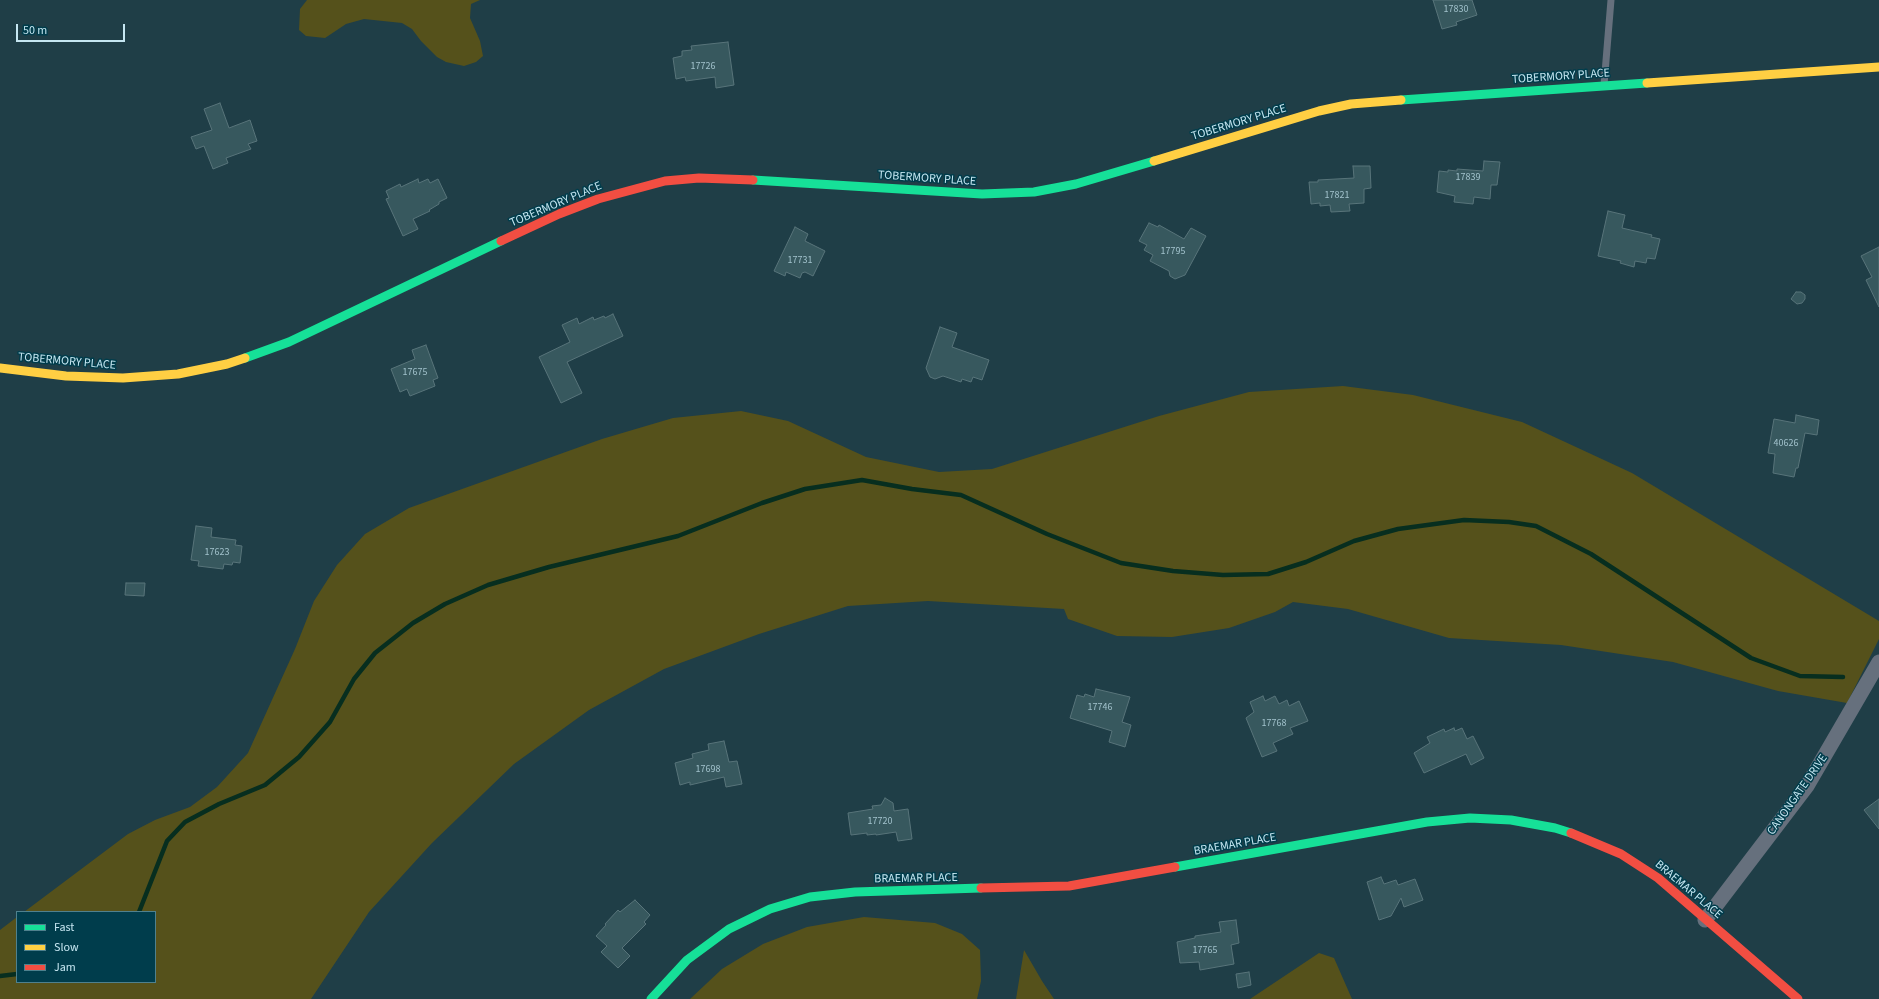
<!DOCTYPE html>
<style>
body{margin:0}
#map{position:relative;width:1879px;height:999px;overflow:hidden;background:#1f3e47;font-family:"Source Sans 3",sans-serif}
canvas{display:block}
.legend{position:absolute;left:16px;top:911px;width:140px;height:72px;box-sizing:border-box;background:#003d4c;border:1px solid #4f818e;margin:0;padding:5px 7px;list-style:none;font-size:12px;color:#c5e6f1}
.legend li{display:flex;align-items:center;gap:8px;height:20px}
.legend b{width:20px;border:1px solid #4f818e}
.scale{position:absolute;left:16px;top:24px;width:109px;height:18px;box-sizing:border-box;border:2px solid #c5e6f1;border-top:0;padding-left:5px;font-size:12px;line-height:14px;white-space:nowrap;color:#c5e6f1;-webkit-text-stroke:3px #003d4c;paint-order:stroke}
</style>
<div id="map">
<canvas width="1879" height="999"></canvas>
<ul class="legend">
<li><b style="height:5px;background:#16e098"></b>Fast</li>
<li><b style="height:5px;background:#ffcf43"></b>Slow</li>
<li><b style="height:5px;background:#f24e42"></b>Jam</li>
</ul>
<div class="scale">50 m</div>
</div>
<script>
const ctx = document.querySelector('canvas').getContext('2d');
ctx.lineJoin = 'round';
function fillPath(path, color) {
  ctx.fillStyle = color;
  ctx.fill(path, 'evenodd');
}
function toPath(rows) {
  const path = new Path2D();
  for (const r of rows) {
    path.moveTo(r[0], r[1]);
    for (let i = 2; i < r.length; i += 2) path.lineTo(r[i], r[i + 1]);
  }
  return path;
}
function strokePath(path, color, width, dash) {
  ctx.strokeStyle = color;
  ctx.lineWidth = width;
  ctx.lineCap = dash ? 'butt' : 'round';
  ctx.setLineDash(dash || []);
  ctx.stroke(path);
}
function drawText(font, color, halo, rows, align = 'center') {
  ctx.font = font + ' "Source Sans 3",sans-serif';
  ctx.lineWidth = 3;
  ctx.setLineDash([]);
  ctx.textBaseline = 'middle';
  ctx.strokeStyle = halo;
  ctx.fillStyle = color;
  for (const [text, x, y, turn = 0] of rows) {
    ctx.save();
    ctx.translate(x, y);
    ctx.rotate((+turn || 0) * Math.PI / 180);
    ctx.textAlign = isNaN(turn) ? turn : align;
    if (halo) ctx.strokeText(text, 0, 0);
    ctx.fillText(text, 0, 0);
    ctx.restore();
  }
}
fillPath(toPath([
 [307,0,480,0,471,4,470,18,480,41,483,56,476,62,464,66,446,62,437,57,421,41,412,29,402,23,364,19,346,24,325,38,306,36,299,30,300,9],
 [1343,386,1413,395,1522,422,1632,473,1879,621,1879,639,1847,703,1778,691,1673,662,1561,645,1449,638,1348,609,1293,602,1275,612,1229,628,1172,637,1117,636,1068,619,1064,609,928,601,848,606,759,634,664,669,589,710,514,764,432,843,369,912,311,999,0,999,0,930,17,917,17,982,155,982,155,912,24,912,128,834,155,820,190,807,217,787,248,753,295,649,314,601,337,565,365,534,409,508,602,439,673,418,741,411,788,421,866,457,939,472,992,469,1159,416,1249,392],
 [864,917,935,923,962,934,980,950,981,981,977,999,690,999,722,969,763,944,807,927],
 [1024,950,1042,981,1054,999,1016,999],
 [1319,953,1334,958,1352,999,1250,999]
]), '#55511b');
strokePath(toPath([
 [139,912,167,841,185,822,219,804,265,785,299,757,330,722,354,679,375,653,413,623,445,604,488,585,549,567,678,536,762,503,805,489,862,480,912,489,961,495,1047,534,1121,563,1173,571,1223,575,1268,574,1306,562,1354,541,1398,529,1464,520,1509,522,1536,526,1591,554,1751,658,1800,676,1843,677],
 [0,976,17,974]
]), '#072e1f', 4.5);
const building = toPath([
 [1433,0,1472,0,1477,15,1456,22,1457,25,1442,29,1433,0],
 [728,42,734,85,716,88,715,77,686,81,685,77,676,79,673,58,682,56,682,51,692,50,691,46,728,42],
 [220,103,229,128,250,120,257,141,248,144,251,149,226,158,228,163,213,169,204,146,196,149,191,137,212,130,204,109,220,103],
 [1484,161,1500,162,1497,185,1491,185,1490,199,1474,197,1473,204,1454,202,1455,196,1437,192,1439,171,1448,172,1448,170,1457,171,1457,169,1483,171,1484,161],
 [1353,166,1370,166,1371,188,1364,189,1364,203,1349,204,1350,211,1331,212,1330,205,1320,206,1320,203,1311,204,1309,182,1318,182,1318,180,1354,178,1353,166],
 [418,179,419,183,428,179,430,183,438,179,447,198,439,202,439,204,429,210,430,211,413,219,418,229,403,236,386,199,389,198,386,191,400,184,401,187,418,179],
 [1608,211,1625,215,1622,228,1652,235,1651,237,1660,239,1655,259,1647,258,1646,263,1635,261,1634,267,1620,263,1621,261,1598,256,1608,211],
 [1149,223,1158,227,1159,225,1184,239,1191,228,1206,236,1185,275,1175,279,1170,276,1169,271,1150,261,1153,255,1144,250,1147,245,1139,241,1149,223],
 [795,227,808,234,805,241,825,251,813,276,805,272,802,273,800,278,786,272,785,276,774,271,795,227],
 [1879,247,1879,307,1866,280,1872,277,1861,256,1879,247],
 [1796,292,1801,292,1805,295,1805,299,1802,303,1797,304,1791,299,1796,292],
 [613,314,623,336,567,362,582,393,561,403,539,357,570,342,562,325,577,318,579,324,593,317,594,320,604,316,605,318,613,314],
 [940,327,957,333,952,347,989,360,982,380,973,377,971,382,962,379,961,382,943,376,935,379,930,377,926,368,940,327],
 [426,345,438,378,433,380,435,386,410,396,407,389,400,392,391,369,415,359,412,350,426,345],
 [1796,415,1819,420,1817,435,1805,433,1798,468,1796,468,1794,477,1773,473,1775,454,1768,453,1774,419,1795,423,1796,415],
 [196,526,212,528,211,537,236,540,235,545,242,546,240,563,233,562,232,565,224,564,223,569,198,566,199,561,191,560,196,526],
 [126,583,145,583,144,596,125,595,126,583],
 [1096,689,1130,697,1122,722,1131,725,1125,747,1109,742,1112,731,1070,718,1077,695,1084,697,1085,694,1094,697,1096,689],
 [1263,696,1265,701,1275,696,1279,704,1287,700,1289,706,1299,701,1308,721,1290,728,1293,734,1273,743,1277,751,1262,757,1246,718,1254,712,1250,702,1263,696],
 [1454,728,1455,731,1462,728,1467,739,1473,736,1484,758,1471,765,1466,754,1424,773,1414,753,1430,743,1427,737,1444,729,1445,732,1454,728],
 [724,741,729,762,737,761,742,784,726,787,724,777,690,785,690,782,680,785,675,763,693,758,692,754,709,750,708,744,724,741],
 [885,798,893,803,894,811,908,809,912,839,898,841,896,832,876,835,876,834,867,835,867,833,851,835,848,813,873,809,872,806,881,805,885,798],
 [1879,799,1879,829,1864,810,1879,799],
 [1381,877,1384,884,1396,880,1398,885,1415,879,1423,900,1404,907,1401,898,1391,916,1379,920,1367,882,1381,877],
 [635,900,650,915,644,922,646,924,622,948,630,956,618,968,601,952,607,946,596,936,606,925,605,924,618,910,620,912,635,900],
 [1236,920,1239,943,1231,945,1234,964,1200,970,1199,962,1180,963,1177,942,1195,938,1195,936,1221,932,1219,922,1236,920],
 [1249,972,1251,985,1238,988,1236,974,1249,972]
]);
fillPath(building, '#37585e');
strokePath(building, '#58747a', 1);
strokePath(toPath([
 [1604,85,1611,0]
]), '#66707d', 7);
strokePath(toPath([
 [1705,920,1807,786,1879,662]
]), '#66707d', 15);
strokePath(toPath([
 [1401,100,1647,83],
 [753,180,982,194,1034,192,1076,184,1154,161],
 [245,358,289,342,501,241],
 [1175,867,1427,822,1470,818,1511,820,1555,828,1571,833],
 [651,999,687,960,729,929,770,909,810,897,855,892,981,888]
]), '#16e098', 9);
strokePath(toPath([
 [1647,83,1879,67],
 [1154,161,1319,111,1351,104,1401,100],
 [0,368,66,376,123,378,178,374,227,364,245,358]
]), '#ffcf43', 9);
strokePath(toPath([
 [501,241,559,214,598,199,665,181,699,178,753,180],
 [1571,833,1621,854,1658,878,1798,999],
 [981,888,1069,886,1175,867]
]), '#f24e42', 9);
drawText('10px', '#a2c2cc', null, [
 ["17830",1456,10],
 ["17726",703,67],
 ["17839",1468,178],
 ["17821",1337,196],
 ["17795",1173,252],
 ["17731",800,261],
 ["17675",415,373],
 ["40626",1786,444],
 ["17623",217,553],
 ["17746",1100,708],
 ["17768",1274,724],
 ["17698",708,770],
 ["17720",880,822],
 ["17765",1205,951]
]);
drawText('12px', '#c5e6f1', '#003d4c', [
 ["TOBERMORY PLACE",1561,77,-4],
 ["TOBERMORY PLACE",1239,123,-17],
 ["TOBERMORY PLACE",927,179,4],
 ["TOBERMORY PLACE",556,205,-23],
 ["TOBERMORY PLACE",67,362,5],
 ["CANONGATE DRIVE",1798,795,-55],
 ["BRAEMAR PLACE",1235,845,-10],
 ["BRAEMAR PLACE",916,879,-1],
 ["BRAEMAR PLACE",1688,890,40]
]);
</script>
